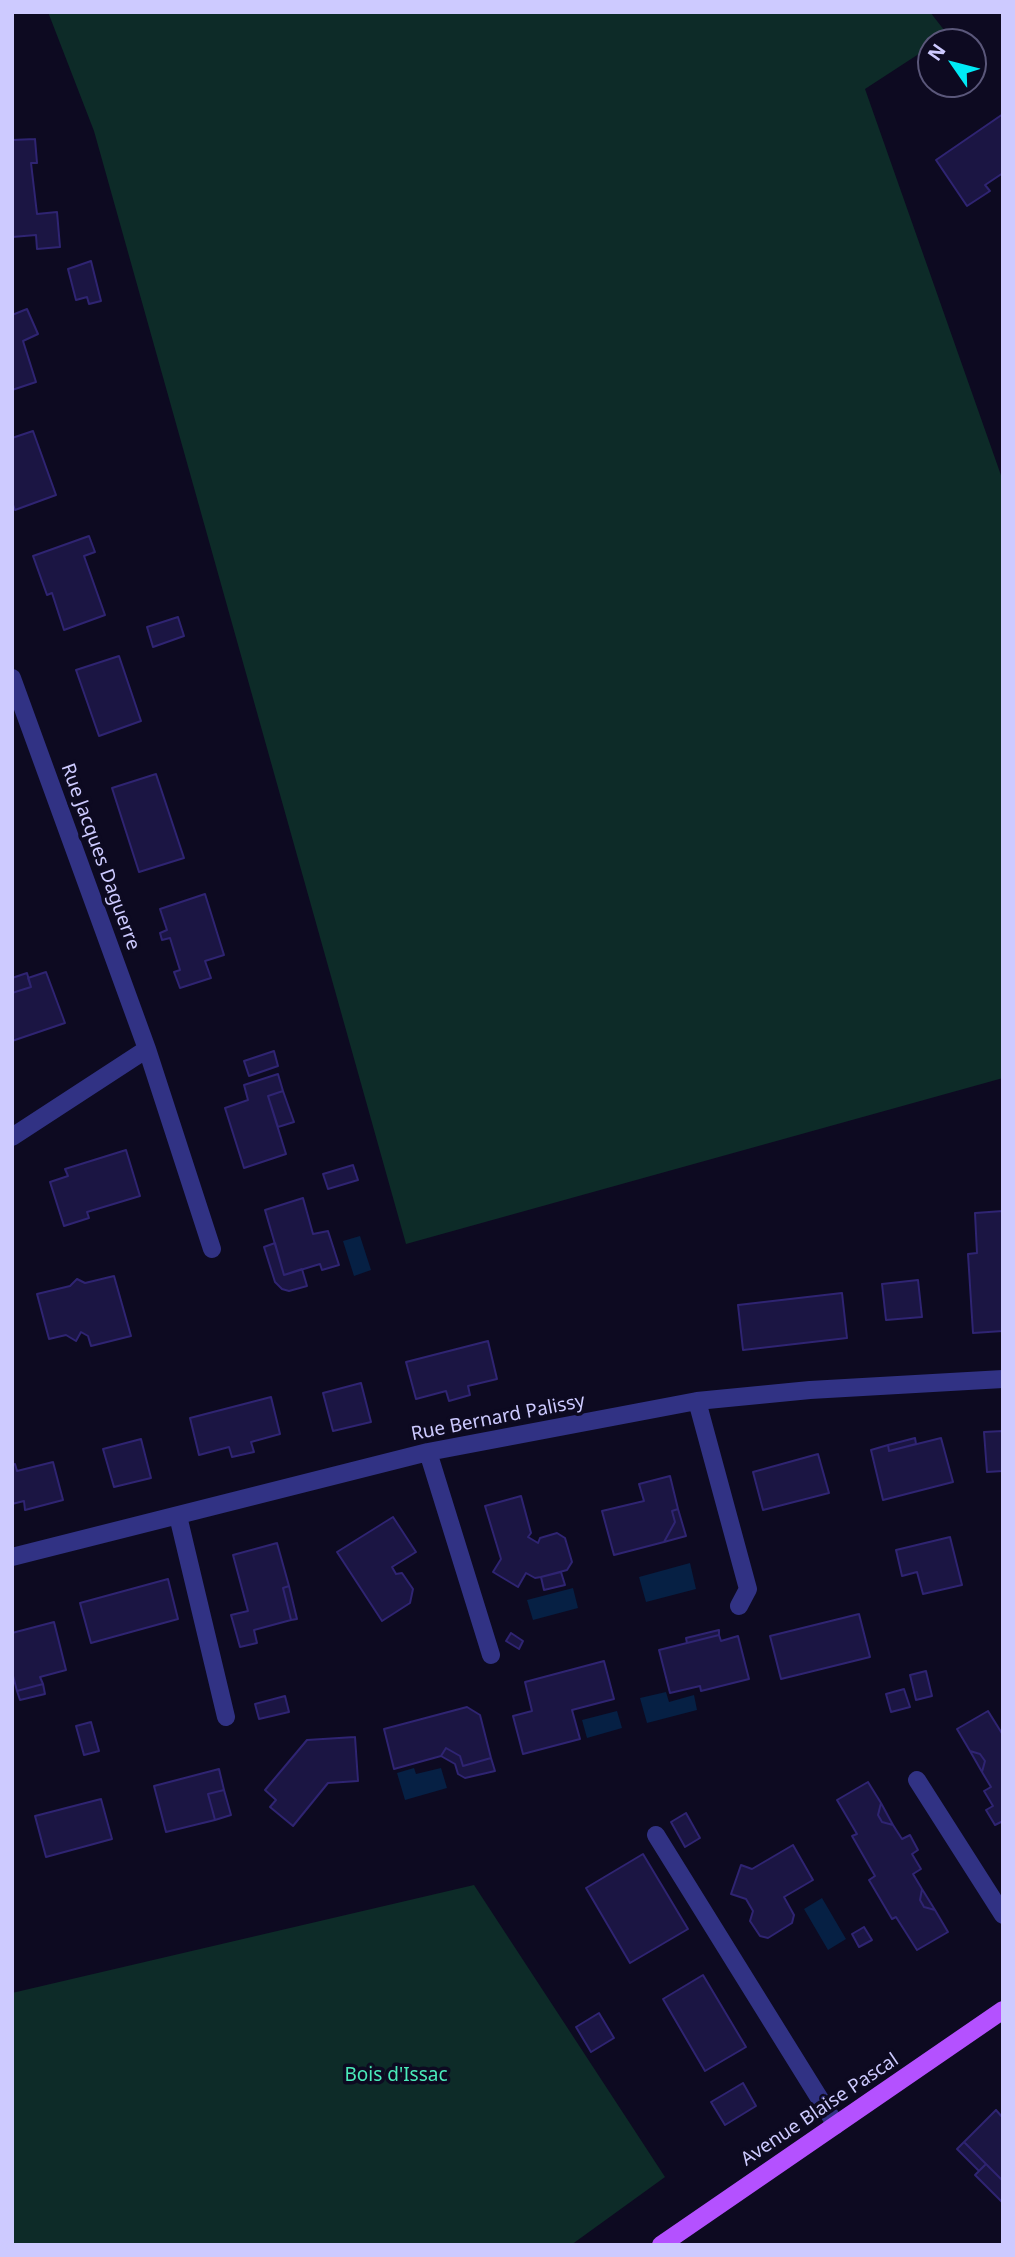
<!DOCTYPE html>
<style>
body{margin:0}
#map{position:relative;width:1015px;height:2257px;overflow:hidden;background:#0d0a21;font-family:"Noto Sans",sans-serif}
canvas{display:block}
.frame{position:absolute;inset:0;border:14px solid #cdcaff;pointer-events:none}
.north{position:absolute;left:917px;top:28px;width:70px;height:70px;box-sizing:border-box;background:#0d0a21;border:2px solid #5a577a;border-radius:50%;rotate:305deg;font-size:19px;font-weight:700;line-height:28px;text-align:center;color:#cdcaff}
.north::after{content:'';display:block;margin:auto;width:24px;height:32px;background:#00eaf5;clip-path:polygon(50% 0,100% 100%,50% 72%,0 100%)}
</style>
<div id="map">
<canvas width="1015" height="2257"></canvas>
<div class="frame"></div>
<div class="north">N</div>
</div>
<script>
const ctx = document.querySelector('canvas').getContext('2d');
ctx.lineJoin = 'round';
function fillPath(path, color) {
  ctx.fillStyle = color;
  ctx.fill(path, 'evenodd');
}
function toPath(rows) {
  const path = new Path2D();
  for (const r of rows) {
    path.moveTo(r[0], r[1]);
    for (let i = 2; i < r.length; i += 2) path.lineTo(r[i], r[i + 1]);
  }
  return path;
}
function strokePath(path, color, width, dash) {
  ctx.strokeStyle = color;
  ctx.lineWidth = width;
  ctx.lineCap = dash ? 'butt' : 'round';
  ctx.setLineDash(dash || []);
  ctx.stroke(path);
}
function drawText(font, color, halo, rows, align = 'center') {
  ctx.font = font + ' "Noto Sans",sans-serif';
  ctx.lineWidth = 7;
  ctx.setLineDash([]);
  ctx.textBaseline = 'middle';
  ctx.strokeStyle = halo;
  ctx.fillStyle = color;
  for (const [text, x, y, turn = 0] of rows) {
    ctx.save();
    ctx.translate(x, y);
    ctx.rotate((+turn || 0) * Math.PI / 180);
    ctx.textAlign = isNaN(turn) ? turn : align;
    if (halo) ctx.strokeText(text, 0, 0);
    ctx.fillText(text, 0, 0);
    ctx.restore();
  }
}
fillPath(toPath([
 [48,12,930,12,948,35,937,42,931,42,931,46,865,89,1003,481,1003,1078,406,1244,94,131],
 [474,1885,665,2177,571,2245,12,2245,12,1993]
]), '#0d2b28');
fillPath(toPath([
 [360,1236,371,1270,354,1276,343,1241],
 [690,1563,696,1589,646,1602,639,1577],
 [573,1588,578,1608,533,1620,527,1600],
 [666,1692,669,1702,694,1695,697,1710,647,1723,640,1698],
 [617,1711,622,1728,587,1738,582,1720],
 [414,1768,416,1774,441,1768,447,1788,405,1800,397,1773],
 [822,1898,846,1939,828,1950,804,1909]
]), '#062044');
const building = toPath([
 [1003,114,1003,173,985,185,990,191,967,206,936,160,1003,114],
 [35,139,37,163,31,163,37,214,57,212,60,247,37,249,36,235,12,237,12,140,35,139],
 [91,261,101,301,89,304,87,297,76,300,68,269,91,261],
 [27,309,38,334,23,341,36,382,12,390,12,315,27,309],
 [33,431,56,495,15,510,12,502,12,438,33,431],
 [89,536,95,552,84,556,105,615,64,630,52,593,47,595,33,556,89,536],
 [178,617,184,636,153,647,147,627,178,617],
 [119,656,141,721,99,736,76,670,119,656],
 [156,774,184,858,139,872,112,788,156,774],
 [205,894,224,955,205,961,211,978,180,988,174,972,180,970,170,938,162,940,160,933,167,930,160,909,205,894],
 [46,972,65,1023,12,1041,12,993,31,987,28,978,46,972],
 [27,973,31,987,12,993,12,978,27,973],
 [274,1051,278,1066,249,1076,244,1061,274,1051],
 [278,1074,283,1091,268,1096,286,1154,244,1168,225,1108,248,1100,244,1085,278,1074],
 [283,1091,294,1122,278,1127,268,1096,283,1091],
 [126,1150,140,1196,87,1212,89,1218,64,1226,50,1182,68,1176,65,1169,126,1150],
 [353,1165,358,1180,328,1189,323,1174,353,1165],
 [303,1198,313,1234,328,1231,339,1265,322,1270,320,1264,284,1275,265,1210,303,1198],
 [1003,1211,1003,1331,973,1333,968,1254,977,1253,975,1213,1003,1211],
 [275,1243,284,1275,302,1269,307,1286,289,1291,282,1289,275,1282,264,1247,275,1243],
 [114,1276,131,1336,91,1346,88,1336,81,1332,76,1341,66,1335,49,1339,37,1294,70,1286,77,1279,85,1283,114,1276],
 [918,1280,922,1317,886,1320,882,1284,918,1280],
 [842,1293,847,1338,743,1350,738,1305,842,1293],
 [488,1341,497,1379,468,1386,470,1395,449,1401,446,1391,416,1399,406,1362,488,1341],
 [361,1383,371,1422,333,1431,323,1393,361,1383],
 [271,1397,280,1434,251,1442,254,1452,232,1457,229,1447,199,1455,190,1418,271,1397],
 [1003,1431,1003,1471,987,1472,984,1432,1003,1431],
 [915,1438,916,1444,889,1451,888,1445,915,1438],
 [941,1438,953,1482,883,1500,871,1450,888,1445,889,1451,941,1438],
 [141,1439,151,1478,114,1487,103,1449,141,1439],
 [818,1454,829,1493,763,1510,753,1472,818,1454],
 [53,1462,63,1500,25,1510,24,1501,12,1504,12,1465,15,1464,17,1471,53,1462],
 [670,1476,678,1509,672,1511,675,1522,664,1542,614,1555,602,1511,644,1501,639,1484,670,1476],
 [521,1496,531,1533,528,1537,538,1543,540,1538,557,1533,565,1538,572,1562,567,1570,541,1577,535,1578,526,1573,518,1587,493,1572,501,1559,485,1506,521,1496],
 [678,1509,686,1536,664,1542,675,1522,672,1511,678,1509],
 [393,1517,416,1552,392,1567,396,1574,402,1573,413,1589,410,1603,382,1621,337,1552,393,1517],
 [950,1537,962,1585,923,1594,917,1572,902,1576,896,1550,950,1537],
 [277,1543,289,1586,283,1588,291,1620,254,1630,257,1643,240,1647,231,1615,248,1611,233,1555,277,1543],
 [561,1572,565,1585,544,1590,541,1577,561,1572],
 [168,1579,178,1619,91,1643,80,1603,168,1579],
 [289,1586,297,1619,291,1620,283,1588,289,1586],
 [859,1614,870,1657,781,1679,770,1636,859,1614],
 [54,1622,66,1670,40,1677,43,1684,17,1691,12,1672,12,1633,54,1622],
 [719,1630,719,1635,687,1643,686,1638,719,1630],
 [511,1633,523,1641,519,1649,506,1641,511,1633],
 [719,1635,721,1641,738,1636,749,1679,701,1691,700,1686,670,1693,659,1650,719,1635],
 [604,1661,614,1699,572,1710,580,1739,523,1754,513,1716,532,1711,525,1682,604,1661],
 [926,1671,932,1696,916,1700,910,1675,926,1671],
 [43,1684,45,1694,20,1700,17,1691,43,1684],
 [904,1689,910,1707,891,1712,886,1694,904,1689],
 [285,1696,289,1712,259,1719,255,1704,285,1696],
 [467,1707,480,1715,491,1758,463,1766,460,1756,446,1748,441,1756,394,1769,384,1729,467,1707],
 [988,1711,1003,1735,1003,1821,995,1825,986,1810,993,1806,984,1791,991,1787,982,1772,985,1761,980,1754,970,1751,957,1729,988,1711],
 [91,1722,99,1751,84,1755,76,1726,91,1722],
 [355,1737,358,1781,328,1783,293,1826,270,1807,276,1800,265,1790,307,1740,355,1737],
 [446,1748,460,1756,463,1766,491,1758,495,1771,465,1778,458,1774,455,1764,441,1756,446,1748],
 [970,1751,980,1754,985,1761,982,1772,970,1751],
 [219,1769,224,1790,208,1794,215,1820,166,1832,154,1786,219,1769],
 [868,1782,881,1803,878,1815,882,1822,893,1825,902,1839,910,1835,918,1850,912,1854,921,1869,913,1874,922,1889,920,1900,924,1907,935,1910,948,1932,917,1950,896,1917,892,1919,869,1880,875,1876,852,1836,857,1834,837,1800,868,1782],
 [224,1790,231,1815,215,1820,208,1794,224,1790],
 [101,1799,112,1839,46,1857,35,1816,101,1799],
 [881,1803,893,1825,882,1822,878,1815,881,1803],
 [686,1813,700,1838,685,1847,671,1822,686,1813],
 [793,1845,813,1880,784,1897,794,1915,792,1923,768,1938,760,1936,750,1921,753,1911,746,1899,731,1894,741,1865,752,1869,793,1845],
 [643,1854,688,1929,630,1963,586,1888,643,1854],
 [922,1889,935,1910,924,1907,920,1900,922,1889],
 [864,1927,872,1940,859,1947,852,1934,864,1927],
 [703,1975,746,2047,705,2071,663,1999,703,1975],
 [599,2013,614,2038,591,2052,576,2027,599,2013],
 [743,2083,756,2106,725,2125,711,2102,743,2083],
 [996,2110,1003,2118,1003,2181,964,2142,996,2110],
 [964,2142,986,2164,979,2171,957,2149,964,2142],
 [986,2164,1003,2181,1003,2203,975,2175,986,2164]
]);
fillPath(building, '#1b1543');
strokePath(building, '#2f2472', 2);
strokePath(toPath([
 [12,678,147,1049,12,1137],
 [147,1049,212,1249],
 [697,1401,748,1589,739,1606],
 [428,1452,491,1655],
 [178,1516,226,1717],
 [12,1557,428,1452,697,1401,810,1390,1003,1379],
 [917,1780,1003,1915],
 [656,1835,836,2125]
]), '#313284', 18);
strokePath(toPath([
 [661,2245,1003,2010]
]), '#b451ff', 18);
drawText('19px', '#cdcaff', '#0d0a21', [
 ["Rue Jacques Daguerre",100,857,70],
 ["Rue Bernard Palissy",498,1418,-11],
 ["Avenue Blaise Pascal",820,2110,-34]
]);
drawText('19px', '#4aebba', '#0d0a21', [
 ["Bois d'Issac",396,2076]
]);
</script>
